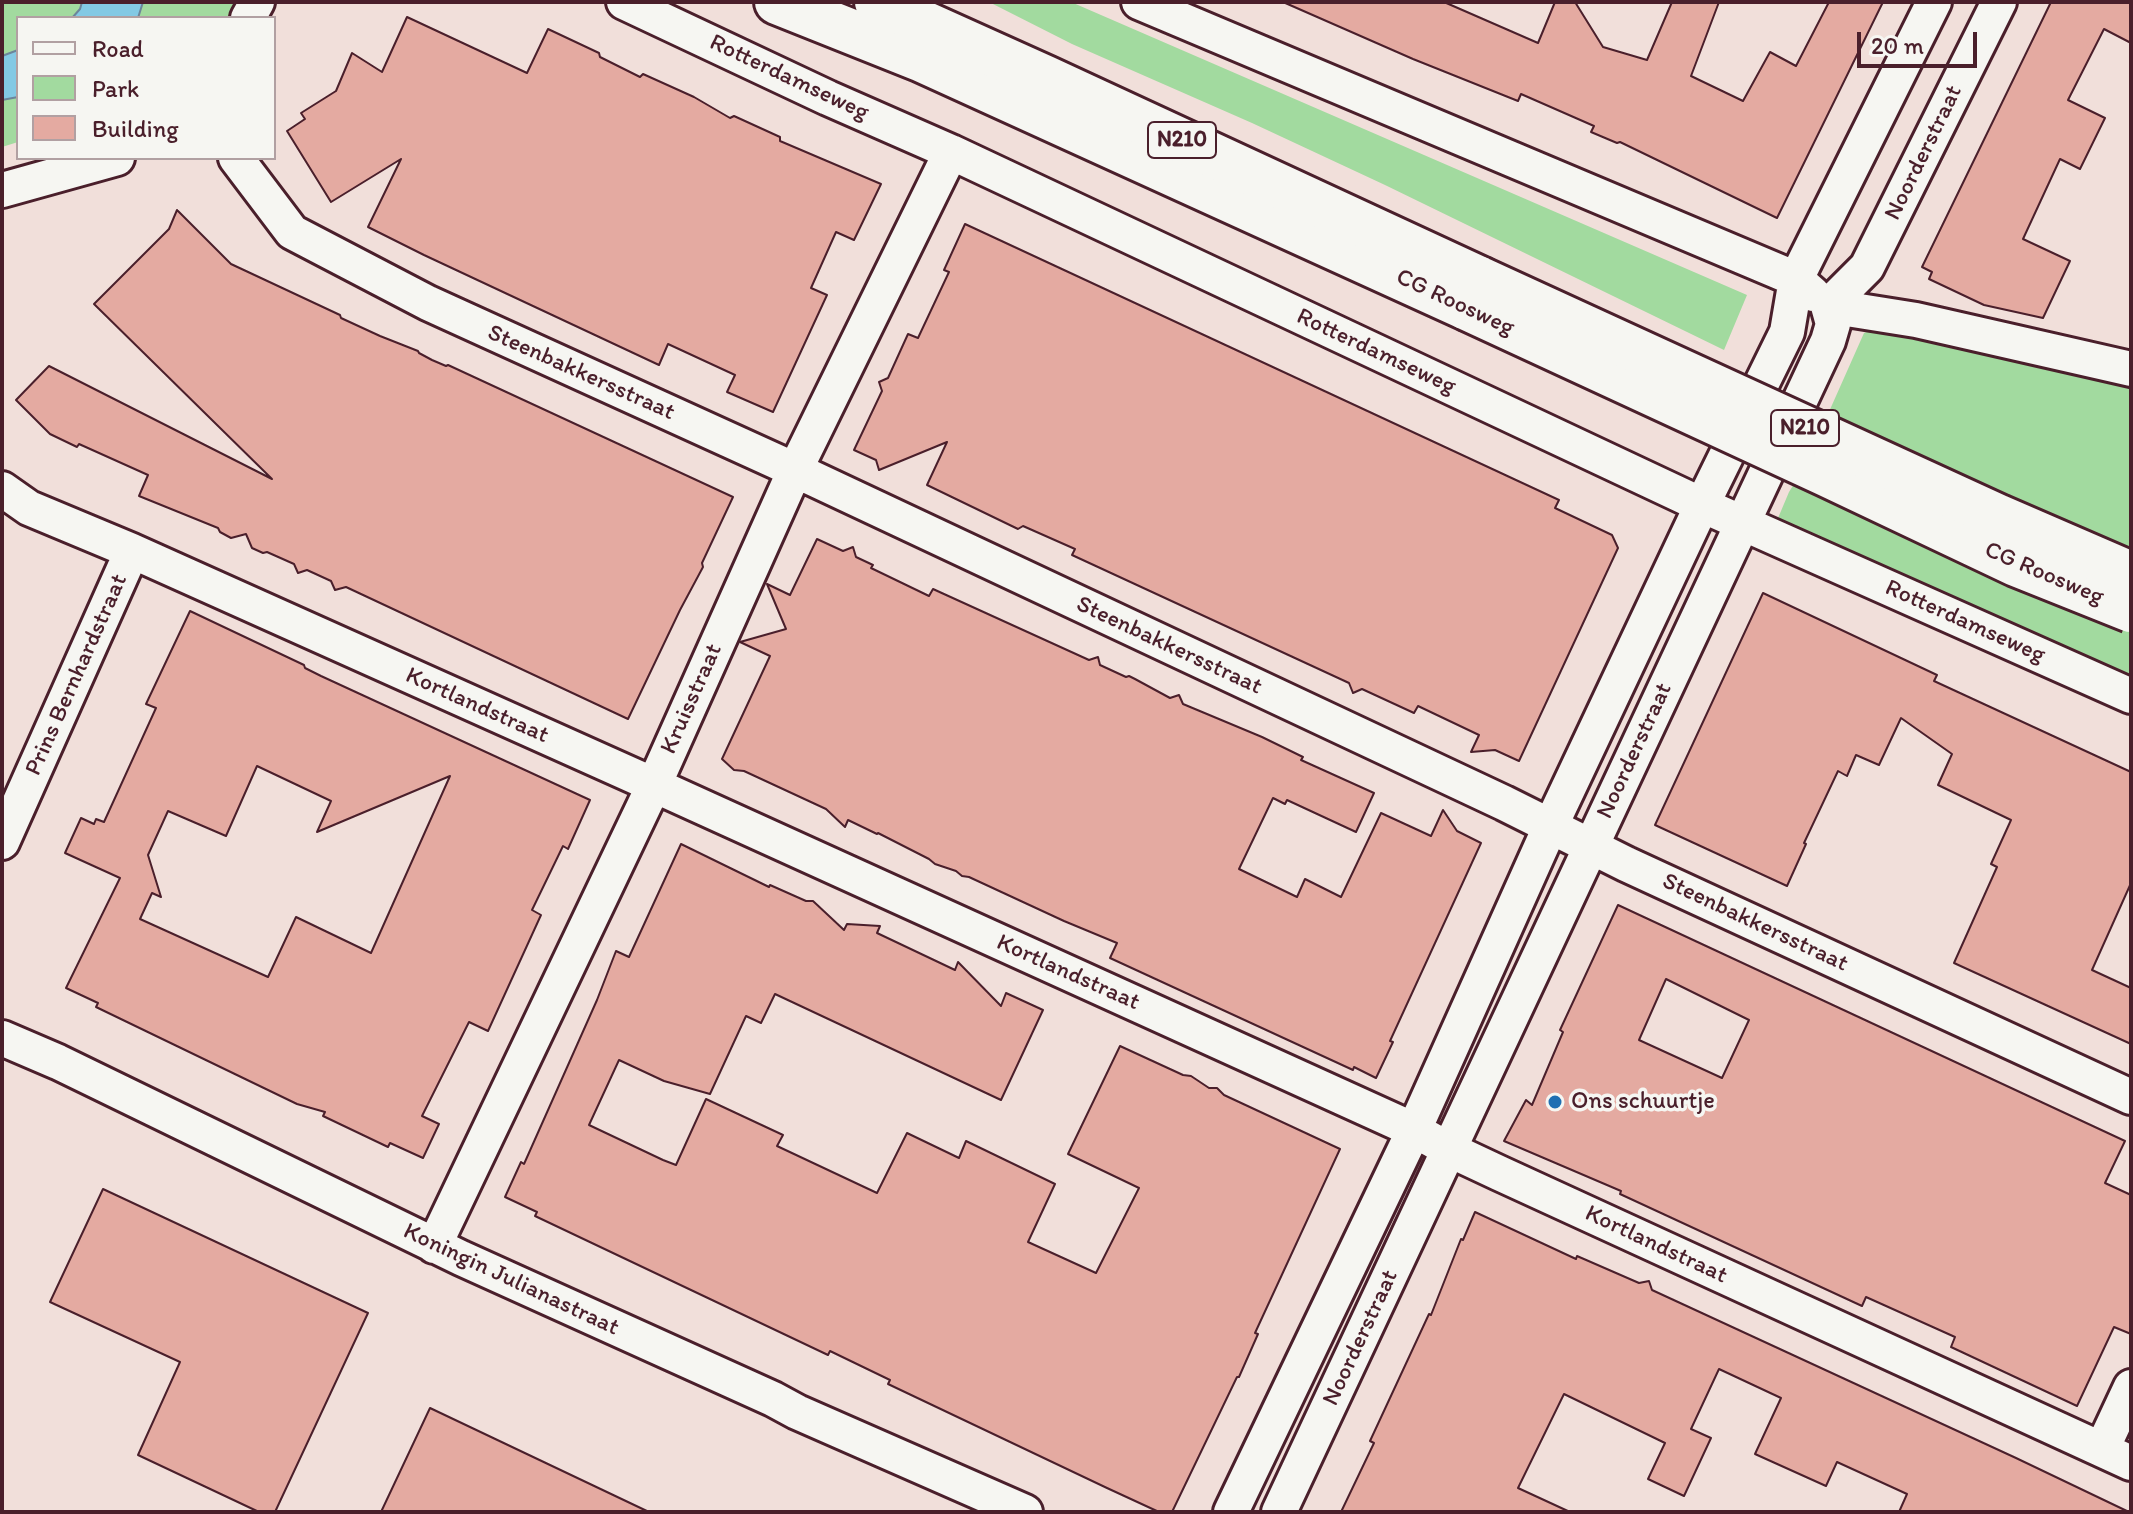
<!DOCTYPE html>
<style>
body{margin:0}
#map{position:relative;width:2133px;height:1514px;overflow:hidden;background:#f1dfda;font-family:Itim,sans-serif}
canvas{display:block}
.frame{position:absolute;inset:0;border:4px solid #4a1f2b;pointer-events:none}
.legend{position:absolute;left:16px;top:16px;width:260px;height:144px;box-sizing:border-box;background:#f6f6f2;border:2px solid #b1a0a2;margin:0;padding:10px 14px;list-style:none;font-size:24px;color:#4a1f2b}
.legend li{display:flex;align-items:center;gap:16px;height:40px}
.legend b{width:40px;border:2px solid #b1a0a2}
.scale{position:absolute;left:1857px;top:32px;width:120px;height:36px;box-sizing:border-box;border:4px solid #4a1f2b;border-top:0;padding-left:10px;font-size:24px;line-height:28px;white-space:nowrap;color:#4a1f2b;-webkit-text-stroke:6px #f6f6f2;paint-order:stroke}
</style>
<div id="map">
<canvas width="2133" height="1514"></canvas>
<div class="frame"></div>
<ul class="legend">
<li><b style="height:10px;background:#f6f6f2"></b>Road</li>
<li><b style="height:22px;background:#a2da9f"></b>Park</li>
<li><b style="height:22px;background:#e4aaa1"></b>Building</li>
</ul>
<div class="scale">20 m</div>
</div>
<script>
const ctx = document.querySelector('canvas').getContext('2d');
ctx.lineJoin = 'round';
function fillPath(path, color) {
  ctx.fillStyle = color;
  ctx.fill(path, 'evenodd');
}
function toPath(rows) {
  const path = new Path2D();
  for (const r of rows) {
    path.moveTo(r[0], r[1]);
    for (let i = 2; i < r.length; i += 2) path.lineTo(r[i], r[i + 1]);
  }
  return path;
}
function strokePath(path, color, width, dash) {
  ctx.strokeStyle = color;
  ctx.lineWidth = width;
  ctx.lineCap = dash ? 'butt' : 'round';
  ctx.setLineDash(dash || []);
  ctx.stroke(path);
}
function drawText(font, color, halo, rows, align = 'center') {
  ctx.font = font + ' Itim,sans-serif';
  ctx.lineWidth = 7;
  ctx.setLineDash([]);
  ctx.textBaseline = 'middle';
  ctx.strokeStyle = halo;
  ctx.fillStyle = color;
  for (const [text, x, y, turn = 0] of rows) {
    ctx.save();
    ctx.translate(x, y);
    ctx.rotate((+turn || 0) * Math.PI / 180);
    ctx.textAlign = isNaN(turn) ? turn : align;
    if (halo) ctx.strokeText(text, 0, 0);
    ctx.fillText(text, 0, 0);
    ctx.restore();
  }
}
fillPath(toPath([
 [2,2,82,2,80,9,72,18,18,18,18,50,2,56],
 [143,2,237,2,229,18,138,18],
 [989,2,1071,2,1747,295,1724,350,1385,185,1252,123,1072,44],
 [18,97,18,142,2,147,2,100],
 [1895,322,2131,380,2131,691,1773,530,1789,492,1804,468,1864,333]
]), '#a2da9f');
const water = toPath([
 [82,2,143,2,138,18,72,18,80,9,82,2],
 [18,50,18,97,2,100,2,56,18,50]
]);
fillPath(water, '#83c9e4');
strokePath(water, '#6c859a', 2);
const building = toPath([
 [1283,2,1444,2,1538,43,1555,2,1575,2,1603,47,1647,60,1672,2,1719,2,1691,76,1743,101,1770,52,1796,66,1829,2,1883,2,1777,218,1620,142,1617,143,1591,132,1594,126,1521,94,1518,101,1413,59,1283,2],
 [2051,2,2131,2,2131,43,2104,29,2068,100,2105,118,2080,169,2060,159,2023,239,2070,261,2043,318,1984,305,1929,279,1932,272,1922,267,2051,2],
 [407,17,527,73,548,29,599,53,600,57,640,77,643,74,694,97,730,118,734,116,780,137,780,141,881,184,854,240,836,232,811,288,827,295,773,412,727,392,735,375,668,344,659,365,424,255,368,227,401,159,331,202,287,131,305,119,301,113,336,91,352,53,382,72,407,17],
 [177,210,231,264,340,315,341,318,380,336,418,351,419,353,432,360,446,366,448,365,733,497,702,563,703,567,680,610,628,719,346,587,335,590,331,581,307,570,298,573,294,564,267,552,263,553,252,548,246,534,231,538,220,532,218,528,139,496,148,475,79,444,77,447,50,434,16,400,49,366,272,479,94,304,169,229,177,210],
 [965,224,1559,500,1555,508,1612,535,1618,548,1519,761,1495,750,1471,752,1479,735,1418,706,1414,713,1362,689,1353,693,1349,683,1072,555,1075,549,1023,526,1018,529,927,485,947,442,879,470,876,460,854,450,882,391,879,382,888,378,908,334,918,338,949,272,944,270,965,224],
 [817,539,843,551,853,547,856,557,873,565,871,568,929,596,933,589,1089,660,1098,657,1100,665,1126,677,1129,676,1135,679,1170,698,1179,695,1183,704,1262,737,1303,757,1301,760,1374,793,1356,832,1287,800,1285,804,1273,798,1239,869,1297,897,1305,879,1341,897,1381,813,1431,836,1443,810,1457,831,1481,843,1390,1041,1393,1042,1376,1078,1354,1067,1353,1070,1110,958,1117,943,1064,921,969,877,962,876,956,871,935,864,929,859,878,833,877,834,848,820,845,827,826,809,744,771,734,770,722,759,770,656,740,642,786,629,767,584,790,595,817,539],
 [1763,593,1937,675,1934,681,2131,772,2131,883,2092,970,2131,988,2131,1044,1954,963,1997,867,1991,864,2011,820,1938,785,1952,754,1901,718,1879,765,1856,755,1847,776,1838,771,1804,843,1806,844,1787,886,1655,825,1763,593],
 [190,611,304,665,305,668,321,676,590,800,568,849,563,846,532,910,541,915,488,1031,469,1022,422,1116,439,1124,423,1158,390,1143,388,1147,323,1116,325,1112,297,1104,96,1007,98,1003,66,988,120,878,65,853,81,818,94,824,96,819,104,822,156,708,146,704,190,611],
 [257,766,331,801,317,832,450,776,371,953,296,917,268,977,140,919,152,893,161,897,148,855,168,811,226,836,257,766],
 [681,844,769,887,770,885,806,901,813,901,844,930,847,924,880,926,877,933,955,970,958,962,1001,1006,1006,993,1043,1010,1001,1100,775,994,761,1023,746,1016,710,1094,664,1081,619,1060,589,1125,663,1160,676,1165,706,1099,783,1135,777,1146,877,1193,907,1133,959,1158,966,1141,1055,1184,1028,1242,1096,1273,1139,1188,1068,1154,1120,1046,1183,1075,1191,1076,1209,1088,1217,1088,1224,1095,1340,1149,1255,1333,1258,1334,1239,1377,1237,1377,1172,1512,1159,1512,1107,1488,888,1384,890,1380,830,1351,828,1355,535,1216,537,1212,505,1197,521,1162,524,1164,597,1000,616,951,629,957,681,844],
 [1618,905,2125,1141,2105,1183,2131,1195,2131,1334,2114,1327,2077,1406,1951,1347,1955,1337,1866,1297,1862,1306,1620,1194,1621,1191,1504,1141,1526,1100,1532,1105,1563,1032,1560,1030,1618,905],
 [1666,979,1749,1020,1722,1078,1639,1040,1666,979],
 [103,1189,368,1313,275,1512,259,1512,138,1455,180,1362,50,1302,103,1189],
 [1475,1212,1576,1259,1577,1256,1639,1283,1649,1281,1652,1290,2016,1458,2129,1512,1899,1512,1907,1494,1837,1462,1826,1486,1755,1454,1781,1398,1719,1369,1691,1429,1711,1438,1684,1496,1648,1479,1665,1443,1564,1394,1518,1488,1570,1512,1341,1512,1374,1443,1370,1441,1429,1314,1431,1315,1461,1239,1463,1240,1475,1212],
 [430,1408,649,1512,381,1512,430,1408]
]);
fillPath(building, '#e4aaa1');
strokePath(building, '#4a1f2b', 2);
const minor = toPath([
 [624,2,828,98,951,152,1702,505,2131,696],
 [1139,2,1796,279,1813,294],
 [248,18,257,2],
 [236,158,292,232,428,303,795,470,1504,803,1626,864,2131,1097],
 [2,190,117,158],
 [1828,306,1867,267,1999,2],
 [1828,306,1916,320,2131,369],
 [2,489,29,508,132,551,654,785,1414,1130,1450,1150,1499,1173,2131,1463],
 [2,842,132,551],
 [2,1038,58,1062,461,1258,773,1399,797,1412,1025,1512],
 [434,1246,654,785,795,470,951,152],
 [2102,1449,2131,1387],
 [1231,1512,1414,1130,1551,825,1702,505,1787,332,1796,279,1934,2],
 [1279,1512,1828,341,1833,324,1828,306]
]);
const tertiary = toPath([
 [777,2,920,59,1467,308]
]);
const primary = toPath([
 [877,2,1046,78,1480,279]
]);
strokePath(minor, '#4a1f2b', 40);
strokePath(tertiary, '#4a1f2b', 50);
strokePath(primary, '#4a1f2b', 50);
strokePath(minor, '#f6f6f2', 34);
strokePath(tertiary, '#f6f6f2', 44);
strokePath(primary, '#f6f6f2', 44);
const tertiaryBridge = toPath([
 [1467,308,1826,474,2016,564,2131,610]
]);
const primaryBridge = toPath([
 [1480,279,1999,517,2131,574]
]);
strokePath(tertiaryBridge, '#4a1f2b', 50, []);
strokePath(primaryBridge, '#4a1f2b', 50, []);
strokePath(tertiaryBridge, '#f6f6f2', 44);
strokePath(primaryBridge, '#f6f6f2', 44);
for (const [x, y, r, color] of [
 [1555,1102,8,"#1f6fb2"]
]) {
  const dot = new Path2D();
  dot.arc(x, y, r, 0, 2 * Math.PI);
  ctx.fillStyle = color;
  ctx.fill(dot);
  strokePath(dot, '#f6f6f2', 3);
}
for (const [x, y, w] of [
 [1182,140,68],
 [1805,428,68]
]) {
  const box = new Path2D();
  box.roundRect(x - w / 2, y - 18, w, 36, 6);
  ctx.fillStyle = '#f6f6f2';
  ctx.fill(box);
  strokePath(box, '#4a1f2b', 2);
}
drawText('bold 22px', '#4a1f2b', null, [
 ["N210",1182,140],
 ["N210",1805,428]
]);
drawText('24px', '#4a1f2b', '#f6f6f2', [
 ["Rotterdamseweg",789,78,25],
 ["Noorderstraat",1924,153,-64],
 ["CG Roosweg",1455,303,25],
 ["Rotterdamseweg",1376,352,25],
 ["Steenbakkersstraat",581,373,24],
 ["CG Roosweg",2044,574,23],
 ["Rotterdamseweg",1965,622,24],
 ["Steenbakkersstraat",1169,646,25],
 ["Prins Bernhardstraat",77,675,-66],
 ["Kruisstraat",692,699,-66],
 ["Kortlandstraat",477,706,24],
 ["Noorderstraat",1635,751,-65],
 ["Steenbakkersstraat",1755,923,25],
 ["Kortlandstraat",1068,973,24],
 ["Kortlandstraat",1656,1245,25],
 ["Koningin Julianastraat",511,1280,25],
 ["Noorderstraat",1361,1338,-65]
]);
drawText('24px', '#4a1f2b', '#f6f6f2', [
 ["Ons schuurtje",1571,1102]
], 'left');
</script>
